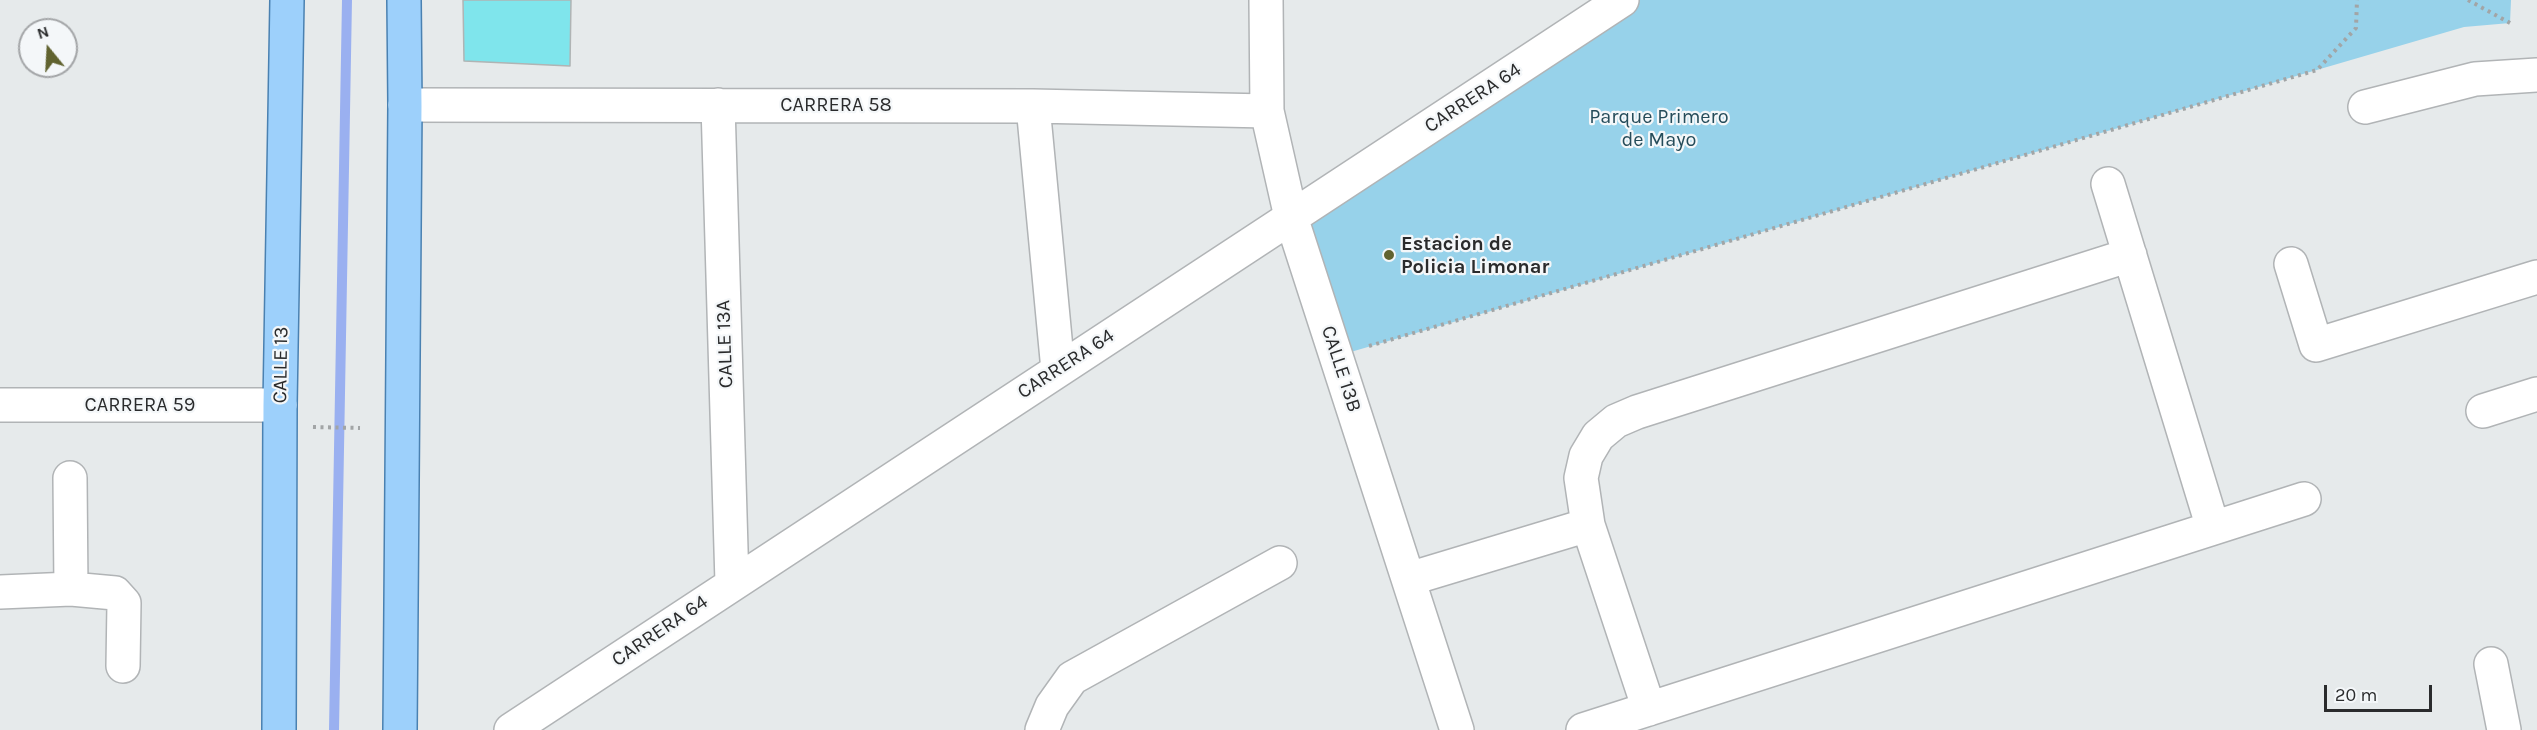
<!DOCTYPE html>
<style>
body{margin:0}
#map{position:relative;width:2537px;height:730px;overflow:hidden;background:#e6eaeb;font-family:Karla,sans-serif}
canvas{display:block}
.north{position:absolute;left:18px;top:18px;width:60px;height:60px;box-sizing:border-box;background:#f4f7f9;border:2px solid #a3a5a7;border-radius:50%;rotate:342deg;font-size:16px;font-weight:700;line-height:24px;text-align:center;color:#2a2b2c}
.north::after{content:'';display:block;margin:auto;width:21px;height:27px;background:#616330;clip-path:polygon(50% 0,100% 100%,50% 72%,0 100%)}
.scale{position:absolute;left:2324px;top:685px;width:108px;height:27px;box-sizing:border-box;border:3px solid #2a2b2c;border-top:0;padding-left:8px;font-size:18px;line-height:21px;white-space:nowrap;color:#2a2b2c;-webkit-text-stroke:4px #f4f7f9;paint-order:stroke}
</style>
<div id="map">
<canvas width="2537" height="730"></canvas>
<div class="north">N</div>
<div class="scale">20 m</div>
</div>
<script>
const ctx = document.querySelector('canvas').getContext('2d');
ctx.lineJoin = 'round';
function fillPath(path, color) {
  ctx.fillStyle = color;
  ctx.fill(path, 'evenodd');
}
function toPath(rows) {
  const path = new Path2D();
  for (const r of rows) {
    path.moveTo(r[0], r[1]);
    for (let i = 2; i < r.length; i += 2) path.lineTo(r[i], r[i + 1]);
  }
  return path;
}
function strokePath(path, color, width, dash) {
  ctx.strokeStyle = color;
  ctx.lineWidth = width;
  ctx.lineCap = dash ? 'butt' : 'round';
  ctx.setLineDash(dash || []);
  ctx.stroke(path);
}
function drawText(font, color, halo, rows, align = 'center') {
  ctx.font = font + ' Karla,sans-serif';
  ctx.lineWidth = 4.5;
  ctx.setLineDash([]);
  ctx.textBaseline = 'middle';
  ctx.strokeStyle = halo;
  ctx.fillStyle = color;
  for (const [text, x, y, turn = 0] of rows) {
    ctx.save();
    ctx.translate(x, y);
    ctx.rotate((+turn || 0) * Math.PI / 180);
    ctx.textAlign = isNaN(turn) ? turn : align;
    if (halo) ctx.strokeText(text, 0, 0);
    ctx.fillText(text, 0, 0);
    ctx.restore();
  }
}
fillPath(toPath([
 [1622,0,2511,0,2510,23,2464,27,1337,356,1291,217]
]), '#97d2ea');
strokePath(toPath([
 [334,730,347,0]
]), '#9ab0f0', 10);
const building = toPath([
 [463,0,571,0,570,66,464,61,463,0]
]);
fillPath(building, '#7fe5ec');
strokePath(building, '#b0b4b4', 1.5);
const minor = toPath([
 [1266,0,1267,111,1291,217,1457,730],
 [405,105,1033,106,1267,111],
 [718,105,732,583],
 [1033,106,1058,370],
 [2365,107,2475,79,2537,75],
 [2108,184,2213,528],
 [2291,264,2316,345,2537,277],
 [0,405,280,405],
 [2483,411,2537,394],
 [1409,579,1588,525],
 [71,589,115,593,124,603,123,666],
 [0,592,71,589,70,478],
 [2491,664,2504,730],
 [1649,709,1588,525,1581,478,1586,456,1598,436,1616,421,1637,412,2130,255],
 [511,730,1622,0],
 [1042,730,1052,706,1072,678,1280,563],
 [1583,730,2304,499]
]);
const major = toPath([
 [279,730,280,405,287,0],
 [400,730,405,105,404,0]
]);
strokePath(minor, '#b1b4b6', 36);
strokePath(major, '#4a81b1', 36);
strokePath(toPath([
 [2468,0,2510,23],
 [1369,346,2317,70,2356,28,2357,0],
 [313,427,360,428]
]), '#a2a5a6', 4, [3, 4.5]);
strokePath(minor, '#fff', 33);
strokePath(major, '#9dd0fb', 33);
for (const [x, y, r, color] of [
 [1389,255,6,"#616330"]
]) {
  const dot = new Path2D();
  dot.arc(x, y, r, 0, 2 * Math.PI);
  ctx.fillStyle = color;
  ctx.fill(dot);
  strokePath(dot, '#f4f7f9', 2);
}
drawText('20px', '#2a2b2c', '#f4f7f9', [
 ["CARRERA 64",1473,98,-33],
 ["CARRERA 58",836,105],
 ["CALLE 13A",725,344,-92],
 ["CARRERA 64",1066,364,-33],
 ["CALLE 13",281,365,-89],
 ["CALLE 13B",1341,369,72],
 ["CARRERA 59",140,405],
 ["CARRERA 64",660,631,-34]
]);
drawText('20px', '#254c5a', '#f4f7f9', [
 ["Parque Primero",1659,117],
 ["de Mayo",1659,140]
]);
drawText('bold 20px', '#2a2b2c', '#f4f7f9', [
 ["Estacion de",1401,244],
 ["Policia Limonar",1401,267]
], 'left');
</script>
